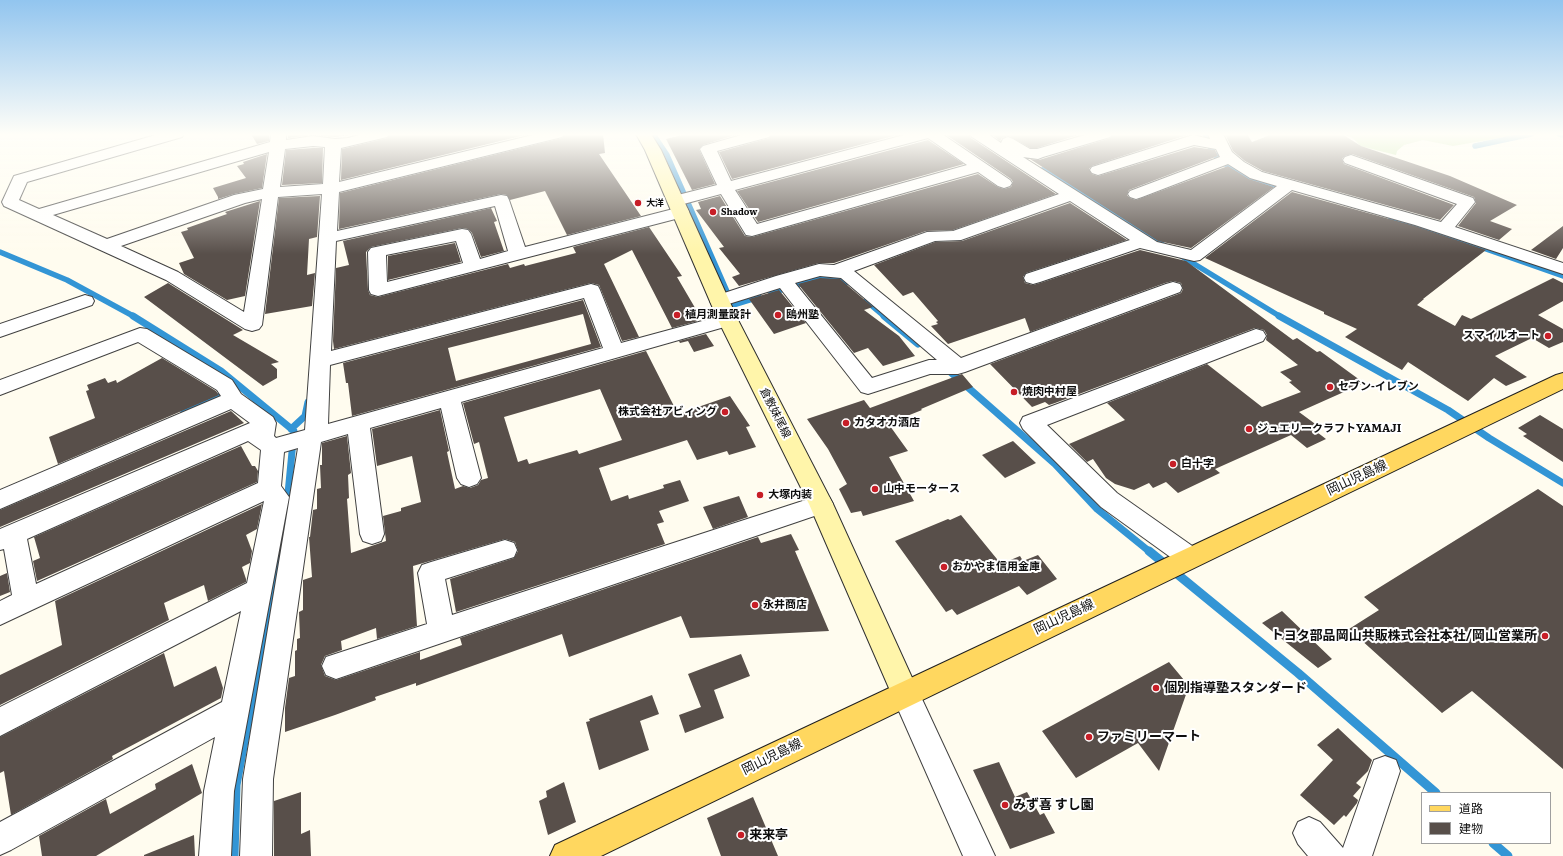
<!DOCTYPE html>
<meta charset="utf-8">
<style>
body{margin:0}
#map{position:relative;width:1563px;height:856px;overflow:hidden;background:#fffcef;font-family:Literata,"Noto Sans JP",serif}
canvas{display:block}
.legend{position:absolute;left:1421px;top:792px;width:130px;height:52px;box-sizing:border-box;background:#fff;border:1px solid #9f9f9f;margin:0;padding:5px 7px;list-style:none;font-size:12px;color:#0e0e0e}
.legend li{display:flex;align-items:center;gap:8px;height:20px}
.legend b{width:20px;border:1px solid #9f9f9f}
</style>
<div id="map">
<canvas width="1563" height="856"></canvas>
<ul class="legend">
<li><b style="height:5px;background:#ffd75f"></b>道路</li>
<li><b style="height:11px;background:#584f4a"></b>建物</li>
</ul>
</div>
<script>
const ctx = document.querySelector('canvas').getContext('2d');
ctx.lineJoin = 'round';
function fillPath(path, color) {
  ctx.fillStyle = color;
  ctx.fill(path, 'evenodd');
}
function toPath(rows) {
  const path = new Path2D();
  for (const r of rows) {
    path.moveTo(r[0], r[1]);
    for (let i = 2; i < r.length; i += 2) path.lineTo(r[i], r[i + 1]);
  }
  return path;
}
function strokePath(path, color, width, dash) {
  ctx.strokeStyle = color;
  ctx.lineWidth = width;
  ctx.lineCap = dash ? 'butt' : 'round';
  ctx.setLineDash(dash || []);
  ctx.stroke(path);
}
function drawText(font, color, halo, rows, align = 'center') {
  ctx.font = font + ' Literata,"Noto Sans JP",serif';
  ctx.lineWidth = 4;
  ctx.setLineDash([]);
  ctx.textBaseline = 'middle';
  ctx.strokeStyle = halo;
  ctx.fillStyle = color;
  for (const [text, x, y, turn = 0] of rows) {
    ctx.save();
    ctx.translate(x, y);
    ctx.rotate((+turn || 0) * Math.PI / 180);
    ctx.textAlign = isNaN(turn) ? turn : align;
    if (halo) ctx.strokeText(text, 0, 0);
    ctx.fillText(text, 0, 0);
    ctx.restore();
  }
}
fillPath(toPath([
 [1344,134,1523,134,1453,146,1423,140,1404,145,1397,151,1396,155,1360,146,1354,139]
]), '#b6de94');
strokePath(toPath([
 [653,134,667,155,733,305,759,297],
 [1205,134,1213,153,1228,166,1244,175,1281,187],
 [1559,134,1563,135],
 [1475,146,1531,134],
 [1043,170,1168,248],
 [1391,218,1429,229,1563,276],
 [0,252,67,280,135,317],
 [1178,254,1281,317],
 [771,293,826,276,836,278,845,284],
 [866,301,885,317]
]), '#3395d5', 5.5);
strokePath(toPath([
 [133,316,221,371,294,431,287,504],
 [884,316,918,344],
 [1279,316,1448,410,1489,438,1563,483],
 [947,369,1055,464,1097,509,1150,552],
 [184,412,230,392],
 [291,429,305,416,308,402],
 [279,552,282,536]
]), '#3395d5', 7);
strokePath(toPath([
 [1149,551,1298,673,1436,793],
 [1493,843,1508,856],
 [234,856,236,785,279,551]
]), '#3395d5', 9);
fillPath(toPath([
 [251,134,269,134,269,141,257,144],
 [288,134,356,134,335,137,313,135,288,138],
 [390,134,529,134,341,180,342,149,387,138],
 [565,134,603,134,605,153,599,154,641,216,567,235,545,191,510,200,507,195,501,194,339,229,340,193,562,138],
 [686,134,738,134,703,145,699,149,715,184,692,190,666,139],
 [772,134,901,134,732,179,719,152,769,138],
 [945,134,969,134,971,138,1056,194,953,230,926,231,834,263,819,263,739,286,732,277,740,274,719,248,724,247,696,210,701,209,698,202,720,196,745,236,752,237,978,174,998,187,1004,189,1011,187,1013,182,1011,179],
 [991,134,1081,134,1037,148,1030,148,1009,136,1002,138,1000,141],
 [1113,134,1190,134,1092,166,1089,169,1092,174,1098,176,1194,147,1215,150,1218,156,1129,190,1127,195,1130,198,1136,200,1228,166,1249,179,1274,187,1191,248,1158,241,1030,159,1039,160,1110,138],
 [1225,134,1247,134,1252,142,1273,134,1342,134,1361,146,1450,176,1517,205,1490,221,1512,229,1499,240,1458,226,1476,203,1474,197,1352,154,1345,156,1342,159,1344,164,1454,205,1440,220,1263,171,1245,161,1233,151],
 [928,140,964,164,758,222,737,191],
 [313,148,323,148,322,183,282,185,286,150],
 [267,154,262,188,234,194,218,199,218,197,213,188,246,178,237,166,244,164,243,162],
 [1292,192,1415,226,1486,250,1423,299,1424,299,1417,305,1455,326,1462,315,1471,319,1553,278,1563,283,1563,301,1538,315,1563,329,1563,342,1549,348,1532,338,1495,356,1527,377,1506,386,1494,378,1468,401,1408,362,1402,370,1345,337,1357,329,1324,314,1324,312,1205,258],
 [320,196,317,237,309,239,307,275,315,273,312,306,265,314,279,198],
 [260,201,245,296,227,300,184,274,179,263,194,258,181,232,188,230,187,228,227,214,225,212],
 [1070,203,1127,240,1026,273,1023,277,1025,283,1033,285,1040,283,1140,250,1186,261,1293,340,1297,338,1317,352,1320,351,1364,383,1299,412,1318,426,1313,429,1326,439,1307,448,1291,435,1215,469,1220,473,1178,493,1166,482,1153,488,1149,483,1134,490,1115,484,1106,478,1093,459,1087,462,1069,444,1125,420,1107,403,1207,364,1262,407,1301,392,1289,382,1292,381,1280,372,1298,365,1266,340,1267,335,1264,330,1255,328,1055,403,1049,405,1045,402,1032,407,990,364,1181,293,1183,289,1181,283,1173,281,1165,283,1030,332,1025,318,948,344,931,326,938,324,936,322,938,321,913,292,903,296,874,265,935,242,962,241],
 [491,208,497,221,494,222,504,251,481,257,472,233,468,229,462,228,371,247,366,252,368,290,370,295,378,297,508,264,510,268,524,264,525,266,576,253,573,247,649,227,682,276,677,277,701,318,697,319,698,321,672,328,632,250,604,264,639,337,622,341,599,285,591,283,334,349,333,341,336,268,349,265,343,241],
 [1563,226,1563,248,1556,259,1531,250],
 [455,243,461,262,388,280,388,256],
 [820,278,840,279,873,307,864,310,899,336,915,356,883,366,868,348,854,353,798,284],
 [168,283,243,330,233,335,279,362,271,364,277,369,277,378,263,386,144,297],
 [779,290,806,323,774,334,749,299],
 [583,300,601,347,352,416,348,383,346,383,343,363],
 [583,314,591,344,456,381,448,348],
 [706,334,714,346,694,352,688,341,680,343,679,341],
 [646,351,678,414,730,396,750,426,746,427,756,447,729,455,727,451,697,460,687,440,599,468,611,501,628,495,629,499,664,488,663,485,680,480,689,501,659,511,664,522,657,524,665,544,456,612,450,579,514,558,518,551,515,542,505,539,413,566,417,626,377,639,376,628,341,641,342,650,325,656,321,665,325,676,336,680,420,652,420,660,462,645,460,638,758,537,761,543,791,534,799,550,795,551,829,631,690,638,681,616,569,657,562,634,416,686,416,683,375,697,376,700,335,715,285,732,285,708,289,678,295,676,295,651,297,650,297,639,300,638,299,612,303,610,303,580,312,577,309,537,310,537,313,510,317,509,317,489,321,488,320,465,322,465,322,443,347,436,351,473,348,475,349,498,347,499,351,553,386,541,383,516,401,511,401,508,421,502,412,456,377,466,372,429,440,410,449,451,447,452,455,489,463,486,470,488,478,485,481,480,488,478,479,442,474,444,463,403],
 [600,389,622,440,579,454,577,450,529,464,527,459,518,462,504,417],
 [162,358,216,391,219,395,58,464,49,437,95,418,86,391,89,390,87,385,105,378,108,383,116,380,117,383],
 [962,374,973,387,921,409,922,410,892,422,894,424,890,426,908,451,889,457,914,501,863,516,861,511,851,513,839,489,847,484,828,449,807,419,864,400,870,408],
 [231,411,244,423,0,527,0,510],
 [1540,415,1563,429,1563,462,1523,436,1527,434,1518,428],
 [1013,441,1036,463,1005,478,982,455],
 [241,446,252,466,255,466,258,471,257,482,37,581,33,561,40,558,34,537],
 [1538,489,1563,506,1563,769,1472,691,1442,713,1349,629,1379,610,1364,597],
 [739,496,748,517,713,529,703,507],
 [262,504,257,529,246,535,252,551,250,563,242,567,246,579,246,582,208,601,204,585,164,603,169,620,0,705,0,675,62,645,55,601],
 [961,515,1001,564,1020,556,1023,561,1038,555,1057,579,1027,595,1019,586,957,615,952,609,946,612,895,541,948,519,950,520],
 [7,573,10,592,0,596,0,576],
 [1282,611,1332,659,1318,668,1262,623],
 [164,653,174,687,216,666,223,688,221,698,112,756,113,759,11,815,4,771,0,773,0,737],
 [741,654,750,676,714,690,724,718,685,733,679,715,701,707,688,674],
 [1169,662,1189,686,1159,771,1138,743,1076,778,1042,731],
 [652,695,659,714,640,721,649,750,599,770,586,722,590,721,589,719],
 [1338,728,1372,760,1368,771,1356,783,1361,787,1353,796,1358,800,1357,803,1346,817,1344,815,1334,825,1300,795,1333,760,1317,745],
 [999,762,1015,797,1027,792,1040,815,1044,813,1055,833,1010,849,973,770],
 [192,764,202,793,96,856,42,856,39,836,106,799,110,814,156,789,155,784],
 [564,782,576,822,548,835,539,801,547,797,546,791],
 [301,792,301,834,310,830,311,856,274,856,274,801],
 [753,797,778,856,721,856,707,818],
 [194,835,195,856,144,856,144,855]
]), '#584f4a');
const minor = toPath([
 [159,134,184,134,182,137,27,182,19,200,39,209,270,142,271,134,286,134,286,140,313,136,335,139,348,138,363,134,389,134,387,137,341,148,339,182,537,134,564,134,562,137,339,192,337,231,501,195,507,196,509,200,525,247,681,207,687,208,689,212,687,216,378,296,371,294,369,290,368,252,371,248,462,229,468,230,471,234,480,259,508,251,495,206,336,241,331,351,591,284,598,286,600,290,621,343,728,314,735,316,738,320,735,324,461,402,481,478,477,484,469,487,461,484,457,478,441,408,370,428,384,534,381,541,372,544,363,541,360,534,348,434,321,442,273,779,272,856,240,856,243,779,298,448,284,452,281,486,289,497,234,791,231,856,199,856,204,791,215,737,11,850,0,855,0,822,222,702,241,611,0,736,0,707,247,583,264,501,0,625,0,601,12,595,4,549,0,550,0,529,250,423,231,409,0,509,0,490,221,396,217,390,138,342,0,395,0,380,140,328,147,329,232,380,241,394,273,417,276,423,274,436,276,438,305,430,322,194,278,197,262,325,259,329,252,331,245,329,166,280,4,206,2,202,14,176,159,134],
 [313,146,325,147,323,184,280,187,285,149,313,146],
 [269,152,263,189,234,195,107,239,53,215,269,152],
 [262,199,244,312,178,272,121,246,245,203,262,199],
 [456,241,463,263,387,282,386,255,456,241],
 [584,298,603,348,328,424,330,365,584,298],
 [248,441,261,450,258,483,36,584,27,539,248,441],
 [745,134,771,134,769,137,717,151,731,181,908,134,942,134,1010,180,1012,183,1010,186,1004,188,998,186,978,172,752,236,746,235,721,194,676,206,670,205,668,201,670,197,717,185,700,149,703,146,745,134],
 [928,138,967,165,757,224,735,190,928,138],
 [970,134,988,134,1001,143,1003,139,1008,137,1013,139,1030,149,1037,149,1088,134,1112,134,1110,137,1043,157,1038,159,1023,157,1157,242,1191,250,1277,186,1250,178,1228,164,1142,197,1136,199,1130,197,1128,194,1130,191,1220,157,1216,149,1194,145,1098,175,1092,173,1090,170,1092,167,1193,135,1210,139,1208,134,1223,134,1232,152,1244,162,1262,172,1441,222,1457,204,1345,163,1343,160,1345,157,1351,155,1473,198,1475,202,1455,227,1563,263,1563,274,1415,225,1292,190,1200,260,1194,261,1140,248,1040,282,1033,284,1026,282,1024,278,1026,274,1130,240,1070,201,961,240,935,241,854,271,961,358,1166,284,1173,282,1180,284,1182,288,1180,292,965,372,958,374,930,374,868,394,861,392,780,288,719,307,712,305,710,301,712,297,776,276,819,264,834,265,927,232,953,231,1059,194,972,137,970,134],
 [820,276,841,278,937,360,929,360,872,378,795,283,820,276],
 [85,295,92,297,94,301,92,305,0,337,0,324,85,295],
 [1256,329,1263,331,1266,336,1263,341,1047,425,1117,493,1198,550,1202,557,1198,564,1189,567,1180,564,1101,507,1023,429,1020,423,1023,417,1256,329],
 [821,495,829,497,833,504,829,511,336,679,326,675,322,666,326,657,427,624,418,573,422,565,431,562,505,540,514,543,517,550,514,557,445,579,452,615,821,495],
 [905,680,915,684,995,856,963,856,891,693,895,684,905,680],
 [1385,756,1396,760,1400,771,1372,856,1308,856,1298,844,1293,833,1298,822,1309,817,1320,822,1343,848,1374,760,1385,756]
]);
const secondary = toPath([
 [636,134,651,134,661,150,738,320,833,504,919,693,915,702,905,706,895,702,809,504,718,320,645,150,636,134]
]);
const primary = toPath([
 [1563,373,1563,389,601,856,550,856,555,845,1556,375,1563,373]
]);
strokePath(minor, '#414141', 2);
strokePath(secondary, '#303030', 2);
strokePath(primary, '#1f1f1f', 2);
fillPath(minor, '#fff');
fillPath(secondary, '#fff5aa');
fillPath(primary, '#ffd75f');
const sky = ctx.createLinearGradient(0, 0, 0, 254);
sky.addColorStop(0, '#92c5ef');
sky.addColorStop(0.53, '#fffef8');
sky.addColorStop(1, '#fffef800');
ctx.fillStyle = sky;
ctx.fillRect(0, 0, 1563, 254);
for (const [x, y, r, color] of [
 [638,203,4,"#c71e27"],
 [713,212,4,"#c71e27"],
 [677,315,4,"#c71e27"],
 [778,315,4,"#c71e27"],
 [1548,336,4,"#c71e27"],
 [1330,387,4,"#c71e27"],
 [1014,392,4,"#c71e27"],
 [725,412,4,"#c71e27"],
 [846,423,4,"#c71e27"],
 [1249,429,4,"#c71e27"],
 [1173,464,4,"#c71e27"],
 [875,489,4,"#c71e27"],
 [760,495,4,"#c71e27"],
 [944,567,4,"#c71e27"],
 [755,605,4,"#c71e27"],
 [1545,636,4,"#c71e27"],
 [1156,688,4,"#c71e27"],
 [1089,737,4,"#c71e27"],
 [1005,805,4,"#c71e27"],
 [741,835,4,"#c71e27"]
]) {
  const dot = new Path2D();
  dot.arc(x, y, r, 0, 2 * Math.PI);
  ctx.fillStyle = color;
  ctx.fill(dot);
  strokePath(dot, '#fff', 1.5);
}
drawText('bold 9px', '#0e0e0e', '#fff', [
 ["大洋",646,203],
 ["Shadow",721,212]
], 'left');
drawText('bold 11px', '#0e0e0e', '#fff', [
 ["植月測量設計",685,315],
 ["鴎州塾",786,315],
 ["スマイルオート",1540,336,"right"],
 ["セブン-イレブン",1338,387],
 ["焼肉中村屋",1022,392],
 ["株式会社アビィング",717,412,"right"],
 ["カタオカ酒店",854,423],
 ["ジュエリークラフトYAMAJI",1257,429],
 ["白十字",1181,464],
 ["山中モータース",883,489],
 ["大塚内装",768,495],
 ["おかやま信用金庫",952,567],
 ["永井商店",763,605]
], 'left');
drawText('11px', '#0e0e0e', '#fff', [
 ["倉敷妹尾線",775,413,63]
]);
drawText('13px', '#0e0e0e', '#fff', [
 ["岡山児島線",1357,478,-25],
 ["岡山児島線",1064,617,-25],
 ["岡山児島線",772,757,-26]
]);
drawText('bold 13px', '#0e0e0e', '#fff', [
 ["トヨタ部品岡山共販株式会社本社/岡山営業所",1537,636,"right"],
 ["個別指導塾スタンダード",1164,688],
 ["ファミリーマート",1097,737],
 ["みず喜 すし園",1013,805],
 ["来来亭",749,835]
], 'left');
</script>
